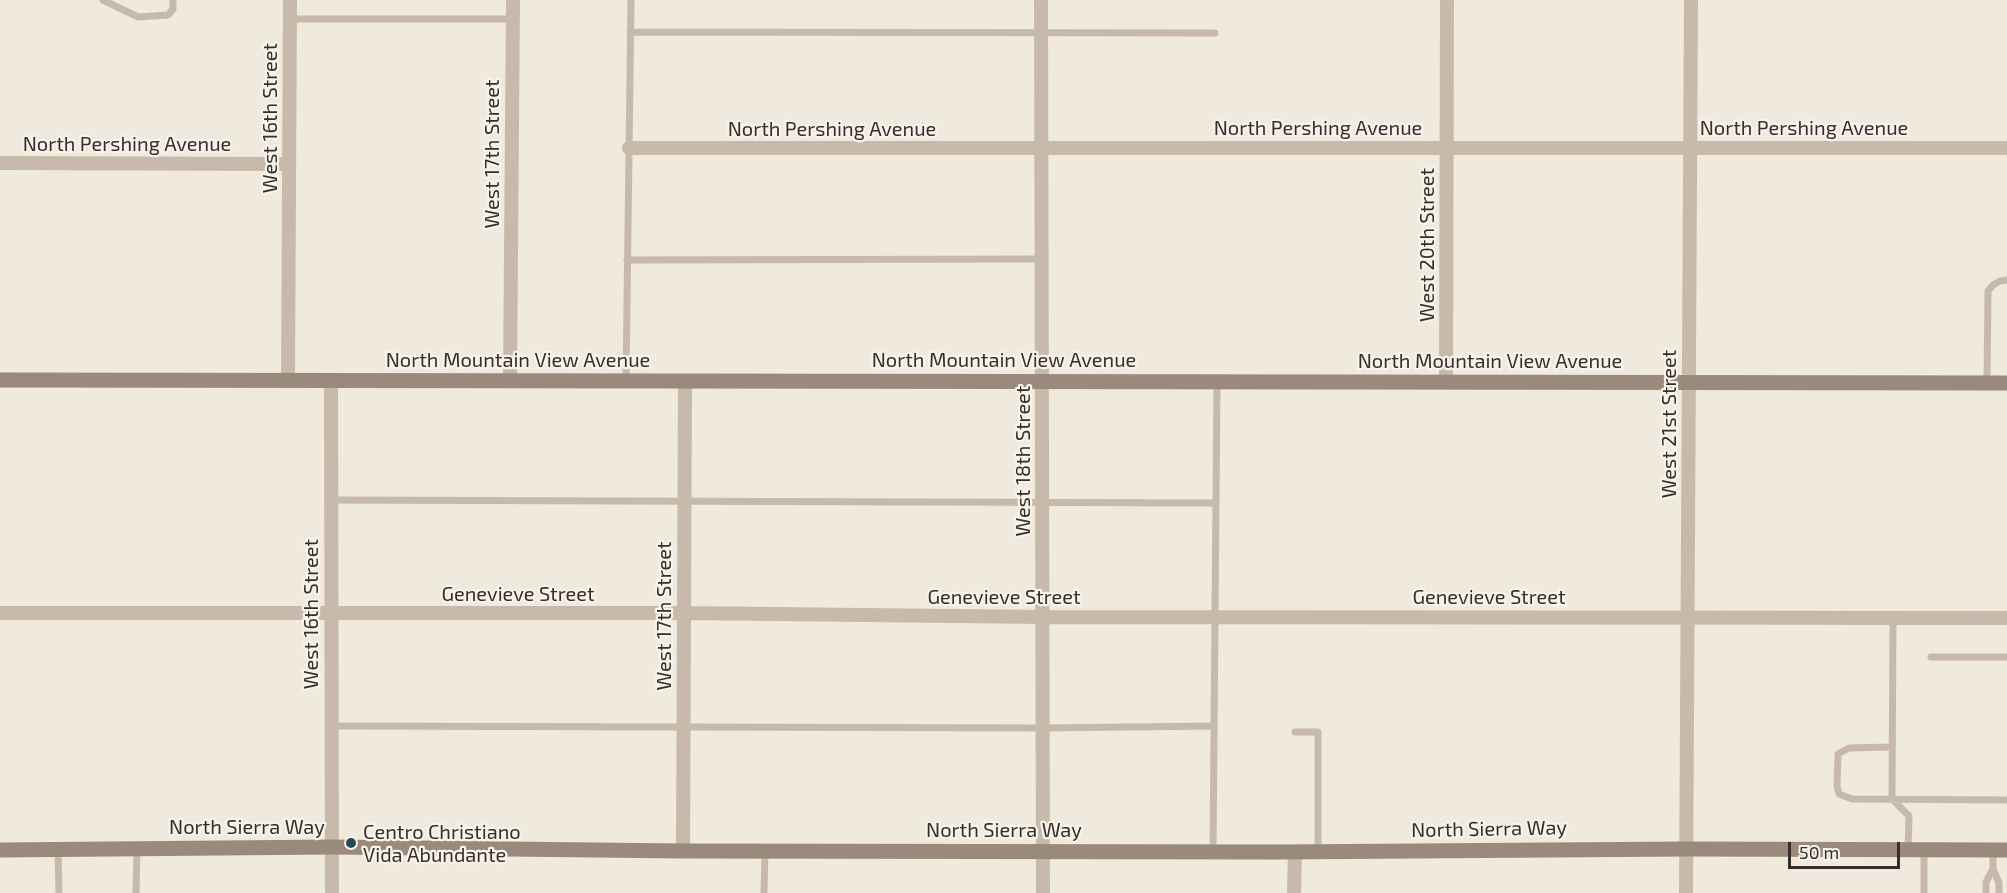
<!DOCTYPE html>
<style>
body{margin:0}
#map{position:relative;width:2007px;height:893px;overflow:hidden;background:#f0e9de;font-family:"Exo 2",sans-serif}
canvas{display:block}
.scale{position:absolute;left:1788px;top:842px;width:112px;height:27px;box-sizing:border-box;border:3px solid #352e29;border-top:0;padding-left:8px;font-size:18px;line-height:21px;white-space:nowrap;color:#352e29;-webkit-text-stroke:4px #f8f3ea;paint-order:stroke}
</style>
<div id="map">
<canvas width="2007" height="893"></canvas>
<div class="scale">50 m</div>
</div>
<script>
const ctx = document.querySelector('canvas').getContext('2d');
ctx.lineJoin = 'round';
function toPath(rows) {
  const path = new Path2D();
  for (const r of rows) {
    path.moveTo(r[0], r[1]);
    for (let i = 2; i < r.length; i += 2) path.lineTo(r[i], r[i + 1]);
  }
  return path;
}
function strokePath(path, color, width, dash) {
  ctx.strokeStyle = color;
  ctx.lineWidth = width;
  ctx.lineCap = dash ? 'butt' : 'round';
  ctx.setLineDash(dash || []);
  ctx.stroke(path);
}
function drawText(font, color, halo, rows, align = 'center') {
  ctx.font = font + ' "Exo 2",sans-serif';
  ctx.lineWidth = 4.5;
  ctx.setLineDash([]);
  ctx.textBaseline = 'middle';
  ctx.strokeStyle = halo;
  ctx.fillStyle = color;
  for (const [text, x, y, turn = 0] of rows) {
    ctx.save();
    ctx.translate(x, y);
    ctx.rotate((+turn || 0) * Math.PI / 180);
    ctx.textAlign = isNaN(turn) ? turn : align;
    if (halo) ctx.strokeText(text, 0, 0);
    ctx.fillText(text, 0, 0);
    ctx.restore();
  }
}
strokePath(toPath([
 [103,0,138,17,168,15,173,9,173,0],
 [290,19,513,19],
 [630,32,1215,33],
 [627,260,1042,259],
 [626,381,631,0],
 [1987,382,1988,291,1993,285,2000,281,2007,280],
 [330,500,1216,503],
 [1893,617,1892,799,1909,816,1908,849],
 [1931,657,2007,657],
 [331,726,1043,728,1214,726],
 [1295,732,1318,732,1318,852],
 [1891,747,1849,748,1838,754,1837,786,1839,794,1852,799,2007,800],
 [58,849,59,893],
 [1924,849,1924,893],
 [1993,850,1993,869,1999,883,1999,893],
 [1213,852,1217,382],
 [136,893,137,848],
 [764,893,765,851],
 [1986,893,1986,882,1993,869]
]), '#c7baab', 7);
strokePath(toPath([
 [1041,0,1043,893],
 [629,148,2007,148],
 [0,163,289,164],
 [288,381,290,0],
 [331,381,332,893],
 [510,381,513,0],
 [1446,382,1447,0],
 [0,613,684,613,1043,617,2007,618],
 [683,851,685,381],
 [1294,893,1295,852],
 [1686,893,1691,0]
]), '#c7baab', 14);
strokePath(toPath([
 [0,380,2007,383],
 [0,850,332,847,683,851,1279,852,1686,849,2007,850]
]), '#9a8a7c', 15);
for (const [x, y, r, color] of [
 [351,843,6,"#234b53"]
]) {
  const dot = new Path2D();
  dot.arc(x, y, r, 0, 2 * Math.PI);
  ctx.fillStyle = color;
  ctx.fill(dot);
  strokePath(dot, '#f8f3ea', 2);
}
drawText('20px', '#352e29', '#f8f3ea', [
 ["West 16th Street",270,118,-90],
 ["North Pershing Avenue",1318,128],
 ["North Pershing Avenue",1804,128],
 ["North Pershing Avenue",832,129],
 ["North Pershing Avenue",127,144],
 ["West 17th Street",492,154,-90],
 ["West 20th Street",1427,245,-90],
 ["North Mountain View Avenue",518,360],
 ["North Mountain View Avenue",1004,360],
 ["North Mountain View Avenue",1490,361],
 ["West 21st Street",1669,424,-90],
 ["West 18th Street",1023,461,-90],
 ["Genevieve Street",518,594],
 ["Genevieve Street",1004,597],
 ["Genevieve Street",1489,597],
 ["West 16th Street",311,614,-90],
 ["West 17th Street",664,616,-90],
 ["North Sierra Way",247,827],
 ["North Sierra Way",1489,829,-1],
 ["North Sierra Way",1004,830]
]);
drawText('20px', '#352e29', '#f8f3ea', [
 ["Centro Christiano",363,832],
 ["Vida Abundante",363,855]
], 'left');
</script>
